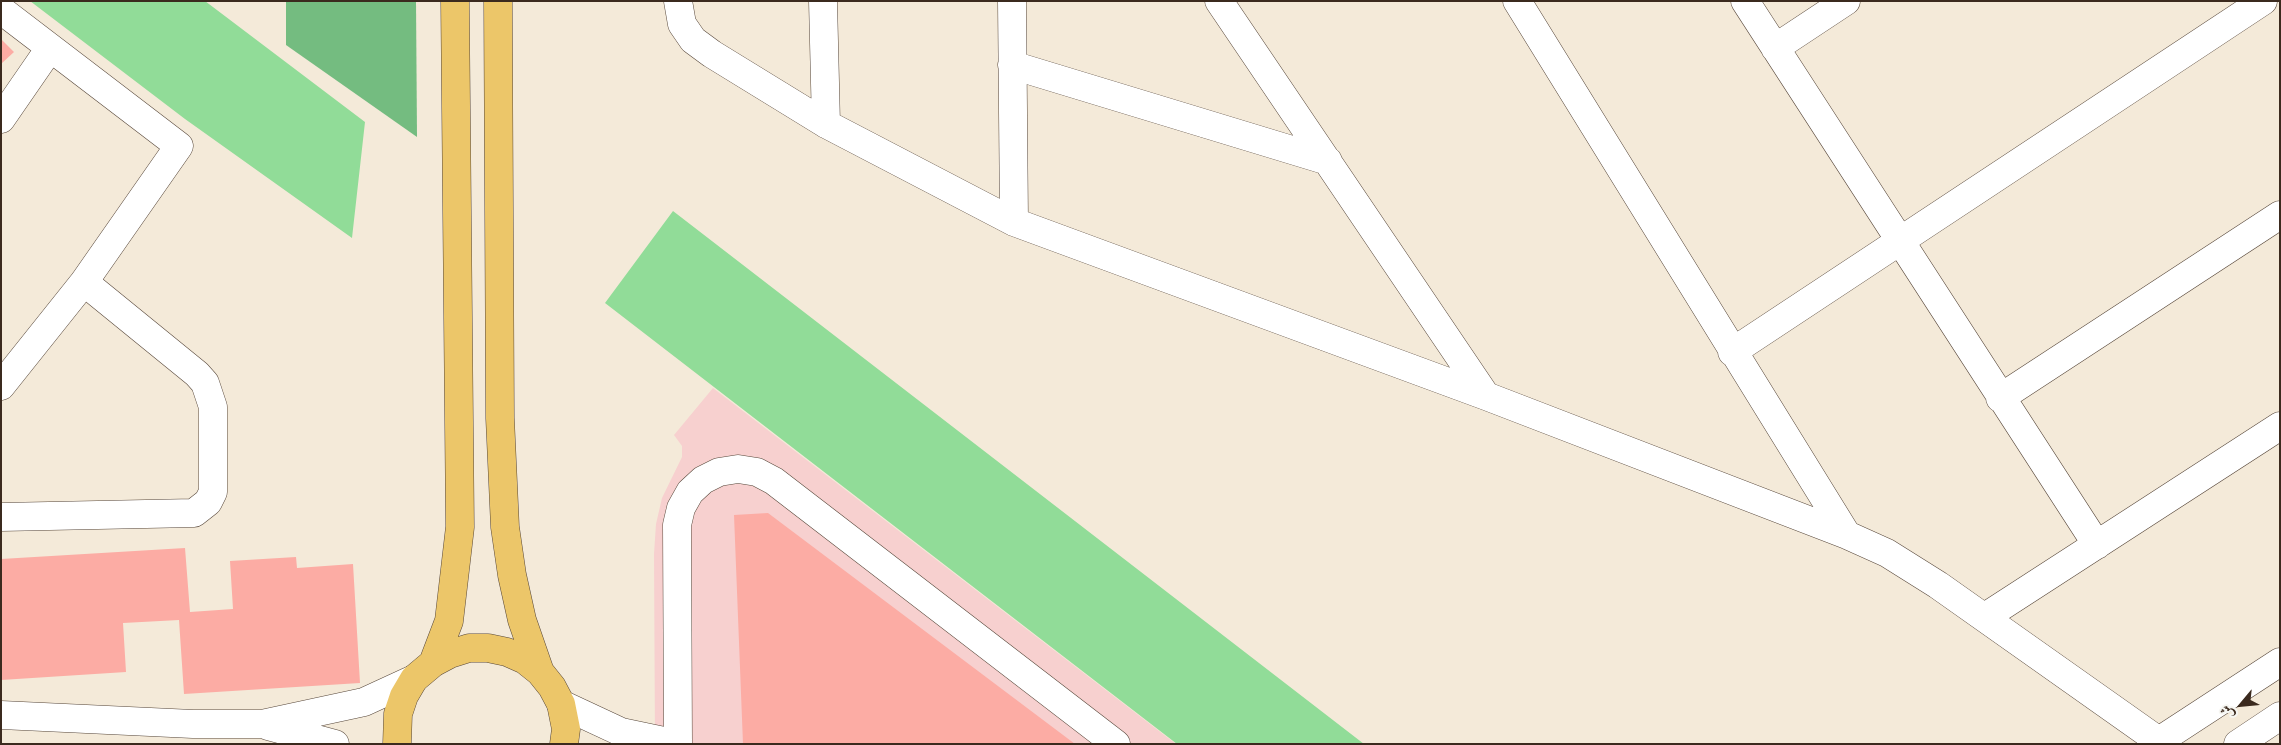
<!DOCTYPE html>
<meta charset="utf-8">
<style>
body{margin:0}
#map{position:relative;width:2281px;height:745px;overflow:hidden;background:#f4ead9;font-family:"IM FELL DW Pica",Amiri,serif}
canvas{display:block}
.frame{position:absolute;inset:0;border:2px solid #3b2a1e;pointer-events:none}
.north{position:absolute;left:2216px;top:680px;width:50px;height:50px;-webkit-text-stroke:4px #f6f6f2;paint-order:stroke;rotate:242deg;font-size:14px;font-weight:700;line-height:20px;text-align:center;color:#3b2a1e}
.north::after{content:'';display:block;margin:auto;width:18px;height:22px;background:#3b2a1e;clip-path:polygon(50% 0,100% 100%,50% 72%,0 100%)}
</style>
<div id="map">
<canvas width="2281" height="745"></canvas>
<div class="frame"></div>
<div class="north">ش</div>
</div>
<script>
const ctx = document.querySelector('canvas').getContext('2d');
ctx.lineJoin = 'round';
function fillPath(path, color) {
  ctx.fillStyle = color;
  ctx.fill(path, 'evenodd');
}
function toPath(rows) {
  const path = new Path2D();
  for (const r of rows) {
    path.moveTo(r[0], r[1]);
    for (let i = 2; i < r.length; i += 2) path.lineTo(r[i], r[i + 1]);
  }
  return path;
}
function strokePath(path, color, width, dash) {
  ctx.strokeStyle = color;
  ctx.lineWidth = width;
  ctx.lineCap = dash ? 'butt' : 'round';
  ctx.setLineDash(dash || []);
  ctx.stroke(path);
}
fillPath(toPath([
 [713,388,1176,744,655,744,654,554,656,524,662,498,682,457,682,446,674,435]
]), '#f7d0cf');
fillPath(toPath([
 [30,1,205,1,365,122,352,238,185,119],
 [673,211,1364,744,1177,744,605,303]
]), '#91dc98');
fillPath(toPath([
 [286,1,416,1,417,137,286,45]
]), '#74bc80');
fillPath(toPath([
 [1,39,14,52,1,64],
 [768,513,1075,744,743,744,734,515],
 [185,548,190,612,233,609,230,561,296,557,297,568,353,564,360,683,184,694,179,620,123,623,126,672,1,680,1,559]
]), '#fcaca4');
const minor = toPath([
 [678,1,682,24,693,40,712,54,826,124,1014,222,1486,396,1847,535,1887,553,1938,585,2163,744],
 [823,1,826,124],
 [1012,1,1014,222],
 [1219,1,1486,396],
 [1517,1,1847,535],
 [1745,1,2097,545],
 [1,10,179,146,84,282,1,386],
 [1775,48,1846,1],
 [1012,65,1328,161],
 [1,119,50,48],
 [1732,352,2263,1],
 [2000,398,2280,215],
 [1,517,194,513,208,502,213,492,213,407,205,383,197,374,84,282],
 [1985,617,2280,426],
 [561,704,621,732,678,744],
 [1,715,193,724,262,724,364,702,414,679],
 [268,726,335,744],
 [2159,741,2280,662],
 [678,744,677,525,681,508,690,492,703,480,719,472,738,469,757,472,774,481,1116,744],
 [2238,744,2280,716]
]);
const highway = toPath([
 [498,1,500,418,505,527,512,575,522,620,540,672],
 [433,663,449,621,460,527,455,1],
 [397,744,398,714,404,696,414,679,433,663,450,654,469,648,488,648,507,652,525,660,540,672,552,687,561,704,566,729,564,744]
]);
strokePath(minor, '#57473a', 29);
strokePath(highway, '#57473a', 29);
strokePath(minor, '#fff', 28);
strokePath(highway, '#ecc669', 28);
</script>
